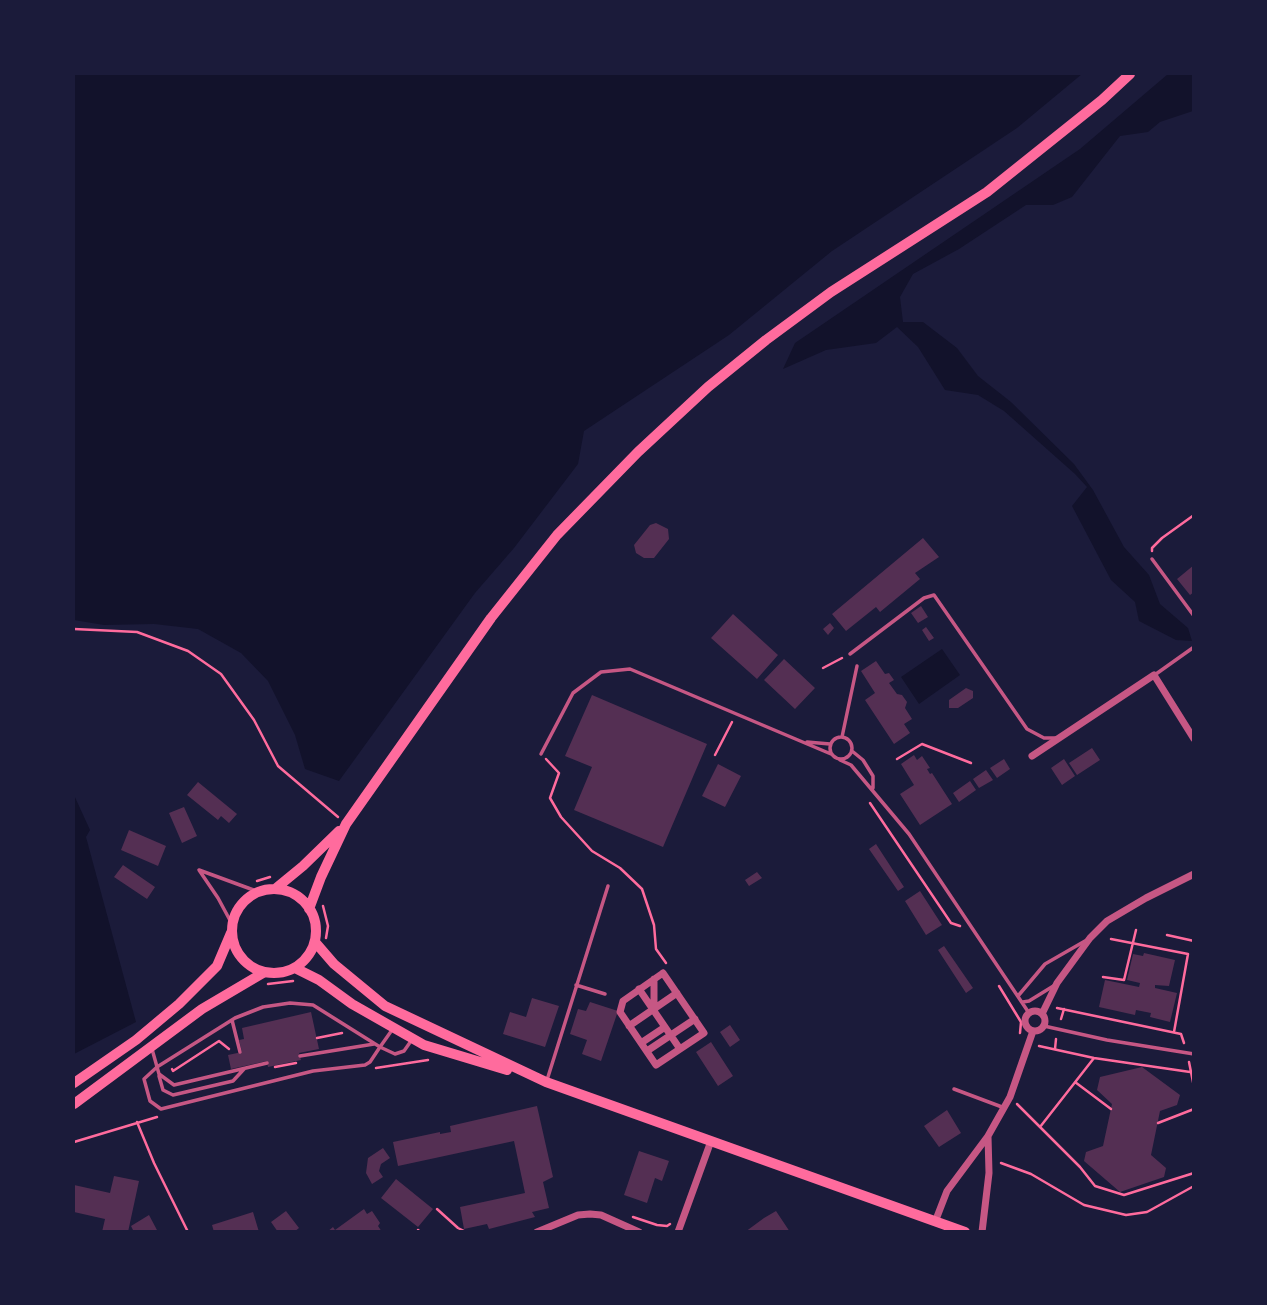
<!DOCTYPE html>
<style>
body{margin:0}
#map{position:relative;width:1267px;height:1305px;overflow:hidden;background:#1b1b3a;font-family:"Exo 2",sans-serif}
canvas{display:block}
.frame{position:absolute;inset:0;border:75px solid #1b1b3a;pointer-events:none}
</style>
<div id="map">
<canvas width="1267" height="1305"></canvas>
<div class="frame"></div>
</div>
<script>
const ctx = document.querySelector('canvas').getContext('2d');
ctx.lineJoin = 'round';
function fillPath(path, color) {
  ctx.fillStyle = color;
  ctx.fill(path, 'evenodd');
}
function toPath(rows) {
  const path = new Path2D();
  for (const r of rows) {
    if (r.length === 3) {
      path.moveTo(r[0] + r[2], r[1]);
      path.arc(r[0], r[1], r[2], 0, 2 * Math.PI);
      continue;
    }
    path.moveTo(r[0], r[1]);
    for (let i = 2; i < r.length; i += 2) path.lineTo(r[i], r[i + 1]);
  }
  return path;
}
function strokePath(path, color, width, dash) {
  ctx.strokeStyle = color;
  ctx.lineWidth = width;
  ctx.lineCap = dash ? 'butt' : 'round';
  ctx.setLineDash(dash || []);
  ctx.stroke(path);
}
fillPath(toPath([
 [74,74,1082,74,1017,128,832,251,729,335,584,431,578,464,514,548,475,593,339,781,305,769,295,735,268,681,241,653,198,629,154,624,104,625,74,620],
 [1168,74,1193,74,1193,111,1160,122,1148,132,1120,136,1072,197,1053,205,1026,205,959,249,913,274,900,297,903,322,923,322,957,348,978,376,1011,402,1074,464,1093,490,1124,547,1149,575,1160,604,1188,628,1192,641,1176,640,1139,621,1135,602,1111,580,1072,506,1087,487,1075,474,1004,411,978,395,945,390,918,347,897,327,876,343,826,350,783,369,795,343,1080,149],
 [942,649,960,675,919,704,901,677],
 [74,795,90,830,86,837,136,1022,74,1054]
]), '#12122b');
fillPath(toPath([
 [656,523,668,529,669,539,654,558,644,558,636,553,634,545,650,525],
 [923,538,939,557,915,573,920,579,880,612,876,607,846,631,832,614],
 [1194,565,1194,592,1190,595,1177,579],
 [921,606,928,617,918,623,911,613],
 [733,614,778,655,757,679,711,638],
 [830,623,834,628,828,635,823,629],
 [926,627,934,638,929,641,922,630],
 [784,659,815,688,795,709,764,680],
 [876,661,885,674,889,673,894,680,889,683,897,694,902,695,907,702,905,708,912,719,904,724,910,733,894,744,865,700,875,693,861,671],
 [966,688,973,691,973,698,958,708,949,708,949,700],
 [592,695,707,744,663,847,574,810,592,767,565,756],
 [1092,748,1100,760,1077,775,1069,763],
 [914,755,917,760,922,756,930,768,927,769,930,774,932,773,952,804,920,825,900,794,914,785,901,764],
 [1004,759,1010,769,997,778,990,768],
 [1064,759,1075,776,1062,785,1051,768],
 [718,764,741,776,725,807,702,796],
 [986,770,993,780,979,788,973,779],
 [970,781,976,790,959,802,953,793],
 [198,782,237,814,229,823,221,816,218,820,187,795],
 [184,807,197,836,182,843,169,813],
 [129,830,166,846,158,866,121,850],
 [876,844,904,887,898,891,869,849],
 [123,865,155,887,147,899,114,877],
 [757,872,762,878,749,886,745,880],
 [920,891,942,925,926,935,905,901],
 [944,946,973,988,966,993,938,950],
 [1144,953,1175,960,1169,986,1155,985,1155,988,1177,993,1170,1022,1150,1017,1151,1013,1136,1010,1135,1015,1099,1007,1105,980,1139,987,1140,983,1127,980,1133,954,1143,956],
 [532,998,559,1006,545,1047,503,1034,510,1012,526,1017],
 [590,1002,618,1011,601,1061,582,1054,587,1040,570,1034,578,1009,586,1011],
 [311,1012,319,1049,299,1053,301,1060,268,1067,267,1061,231,1069,228,1055,242,1052,239,1040,244,1039,242,1028],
 [730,1025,740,1040,730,1047,720,1032],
 [711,1042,733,1076,718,1086,696,1052],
 [1142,1067,1180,1095,1177,1105,1160,1111,1151,1155,1166,1168,1164,1177,1120,1192,1084,1161,1086,1152,1103,1146,1112,1104,1097,1090,1100,1077],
 [537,1106,553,1177,543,1182,549,1208,532,1212,535,1217,489,1229,487,1224,464,1229,460,1207,525,1193,514,1141,398,1166,393,1142,440,1132,440,1134,451,1132,450,1126],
 [947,1110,961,1133,939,1147,924,1126],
 [383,1148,390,1158,381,1164,379,1171,383,1177,372,1184,366,1173,368,1158],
 [639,1151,669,1161,662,1181,655,1178,647,1203,624,1195],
 [114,1176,139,1181,128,1232,102,1232,105,1219,74,1212,74,1185,110,1193],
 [396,1179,433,1209,418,1227,381,1198],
 [364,1209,367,1214,372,1211,380,1223,378,1226,382,1232,327,1232,333,1227,335,1230],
 [286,1211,299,1228,294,1232,278,1232,271,1222],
 [776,1211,790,1232,745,1232,764,1218],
 [253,1212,259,1232,214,1232,212,1225],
 [149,1215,158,1232,134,1232,131,1226]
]), '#542f53');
strokePath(toPath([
 [1152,551,1152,548,1162,538,1194,515],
 [74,629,137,632,188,651,221,674,254,720,278,766,338,817],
 [823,668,842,658],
 [715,755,732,722],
 [546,759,559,773,550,798,561,817,592,851,620,868,642,889,654,925,656,949,666,963],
 [897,759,922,744,971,763],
 [870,803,951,923,960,926],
 [257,881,270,877],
 [323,906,328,926,326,938],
 [1167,935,1194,941],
 [1111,939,1188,954,1174,1032],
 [1103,977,1124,980,1136,930],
 [268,984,293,981],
 [999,986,1021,1022,1020,1033],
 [1057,1008,1181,1034,1184,1043],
 [1061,1019,1064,1009],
 [317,1038,342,1033],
 [1039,1046,1094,1058,1190,1072],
 [1055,1049,1056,1039],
 [1189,1062,1194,1087],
 [275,1067,296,1063],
 [376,1068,428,1060],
 [172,1069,173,1071,219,1041,229,1049],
 [1075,1082,1111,1109],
 [1017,1104,1080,1167,1095,1186,1124,1195,1194,1173],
 [137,1122,154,1163,188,1232],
 [1158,1123,1194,1109],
 [1040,1127,1094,1058],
 [74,1142,157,1117],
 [1001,1163,1031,1174,1084,1205,1126,1215,1147,1212,1194,1186],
 [437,1209,458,1228,466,1232],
 [633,1217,657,1225,667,1226,670,1224],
 [418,1230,420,1232]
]), '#ff6b9d', 2.5);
strokePath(toPath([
 [1152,559,1194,616],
 [850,654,924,598,934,595,1027,729,1044,738,1057,738],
 [1156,674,1194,647],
 [841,748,11],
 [842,737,857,666],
 [807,742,830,744],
 [852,751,863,760,873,776,873,788],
 [541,754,573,693,601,672,630,669,831,754],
 [840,760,851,765,909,834,1029,1013],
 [232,924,218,898,199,870,259,892],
 [576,985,605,994],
 [1018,996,1045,964,1085,941],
 [1023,1002,1029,1001,1055,985],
 [232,1020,240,1052],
 [1044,1026,1107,1040,1194,1054],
 [392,1030,380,1047,370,1062,365,1065,313,1071,161,1109,150,1101,144,1079,157,1067,235,1018,263,1007,290,1003,313,1005,380,1047,395,1054,404,1051,411,1041],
 [152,1049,159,1074,174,1085,267,1063],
 [300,1056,374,1044],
 [159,1076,163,1090,173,1095,233,1081,244,1069],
 [547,1080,608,886],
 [954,1089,1002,1107]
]), '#c65784', 3.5);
strokePath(toPath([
 [1032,756,1154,675,1194,739],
 [663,973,704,1033,656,1065,620,1012,623,1001,663,973],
 [639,989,680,1049],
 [654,1009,654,979],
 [1035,1021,10],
 [1042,1014,1057,983,1090,938,1107,921,1146,898,1194,874],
 [629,1026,677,993],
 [641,1043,665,1027],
 [647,1051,695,1019],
 [988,1136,1010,1097,1033,1031],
 [935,1222,947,1191,988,1136,989,1173,982,1232],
 [537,1232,578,1215,590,1214,601,1215,639,1232],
 [678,1232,711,1141]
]), '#c65784', 7);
strokePath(toPath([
 [74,1083,136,1040,179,1004,217,966,231,933],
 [74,1104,202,1009,263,973]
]), '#ff6b9d', 10);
strokePath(toPath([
 [274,931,42],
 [275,889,303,866,339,831],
 [309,909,321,877,346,824,491,618,557,535,638,452,708,387,766,340,831,292,987,192,1102,100,1130,74],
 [315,942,334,964,385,1006,546,1082,965,1232],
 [295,968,319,980,352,1004,424,1045,507,1070]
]), '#ff6b9d', 10);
</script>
